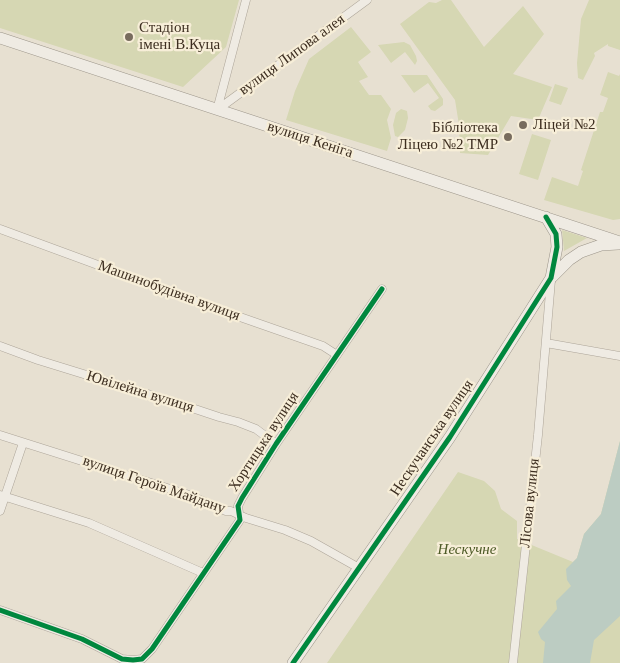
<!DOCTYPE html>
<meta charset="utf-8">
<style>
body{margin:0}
canvas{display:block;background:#e7e0d1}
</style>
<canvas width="620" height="663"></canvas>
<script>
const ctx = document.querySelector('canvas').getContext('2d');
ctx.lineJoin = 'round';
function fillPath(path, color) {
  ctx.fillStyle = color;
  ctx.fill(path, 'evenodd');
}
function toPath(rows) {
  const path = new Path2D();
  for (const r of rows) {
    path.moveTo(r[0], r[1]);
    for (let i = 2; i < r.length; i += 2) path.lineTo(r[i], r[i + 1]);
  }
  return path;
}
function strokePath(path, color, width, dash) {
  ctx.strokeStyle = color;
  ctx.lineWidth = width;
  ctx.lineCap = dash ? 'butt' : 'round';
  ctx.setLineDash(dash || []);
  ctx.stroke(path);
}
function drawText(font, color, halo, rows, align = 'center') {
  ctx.font = font + ' Georgia,serif';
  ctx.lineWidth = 4.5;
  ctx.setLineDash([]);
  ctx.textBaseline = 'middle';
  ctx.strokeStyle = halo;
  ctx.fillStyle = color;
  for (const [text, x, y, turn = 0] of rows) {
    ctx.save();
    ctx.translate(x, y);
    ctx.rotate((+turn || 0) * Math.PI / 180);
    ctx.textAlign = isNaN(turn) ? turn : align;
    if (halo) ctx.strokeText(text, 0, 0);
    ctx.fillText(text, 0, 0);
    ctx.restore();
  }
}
fillPath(toPath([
 [0,0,239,0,226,47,183,87,0,28],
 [442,0,451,0,484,47,523,6,544,34,513,74,552,87,538,120,511,116,488,155,460,153,459,125,455,100,400,24,429,2,436,3],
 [589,0,620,0,620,50,608,46,608,44,594,53,595,56,583,80,578,78,577,63,581,19],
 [351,27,371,52,358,62,368,77,359,81,369,95,381,95,391,109,387,120,391,138,387,151,286,120,295,91,309,59],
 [404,42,410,45,416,56,417,61,415,65,405,52,391,63,378,45],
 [608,72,619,76,620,74,620,219,613,220,544,200,552,177,578,186,583,171,581,170,600,112,603,112,608,98,600,95],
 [401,75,427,75,443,99,443,105,435,111,431,110,428,106,439,98,428,83,414,93],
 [555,84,568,88,561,105,549,101],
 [401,109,407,111,408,118,405,130,398,137,395,136,393,125,396,113],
 [532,134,551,140,538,180,519,174],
 [562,229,562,230,587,238,564,251],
 [620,441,620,663,327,663,458,472,484,481,495,491,501,509,517,521,517,539,573,562,577,558,584,534,601,514]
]), '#d6d7b3');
fillPath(toPath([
 [620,441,620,616,594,640,590,663,543,663,545,642,541,639,538,632,557,609,556,601,571,586,567,580,566,569,577,558,584,534,601,514]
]), '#bcccc2');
const street = toPath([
 [217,110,367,0],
 [217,110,246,0],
 [0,229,220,310,323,346,337,355],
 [546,343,620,356],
 [0,346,38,360,174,402,219,417,238,422,256,429,276,444],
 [0,435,186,494,226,511,231,511,246,518,285,530,311,541,359,568],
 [0,495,89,523,203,573],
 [0,511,23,443],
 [0,610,82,639,122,659,133,660,142,659,152,649,240,520,238,506,242,498,276,444,382,289],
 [513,663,538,435,551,280]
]);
const secondary = toPath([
 [0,38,620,242],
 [552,277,569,260,581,252,601,245,618,244],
 [293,663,450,437,551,278,557,247,556,234,546,217]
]);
strokePath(street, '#ada599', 9);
strokePath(secondary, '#9c958a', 12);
strokePath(street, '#efebe3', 8);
strokePath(secondary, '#efebe3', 11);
strokePath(toPath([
 [0,610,82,639,122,659,133,660,142,659,152,649,240,520,238,506,242,498,276,444,382,289],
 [293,663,450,437,551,278,557,247,556,234,546,217]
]), '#00873e', 5);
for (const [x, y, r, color] of [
 [129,37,5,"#786c5e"],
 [523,125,5,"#786c5e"],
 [508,137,5,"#786c5e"]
]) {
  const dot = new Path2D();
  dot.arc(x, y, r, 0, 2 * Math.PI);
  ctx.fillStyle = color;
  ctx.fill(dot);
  strokePath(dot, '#f7eed8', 2);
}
drawText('15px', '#3d2e20', '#f7eed8', [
 ["Стадіон",139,28],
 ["імені В.Куца",139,45],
 ["Ліцей №2",533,125],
 ["Бібліотека",498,128,"right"],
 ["Ліцею №2 ТМР",498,145,"right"]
], 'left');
drawText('15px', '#3d2e20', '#f7eed8', [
 ["вулиця Липова алея",292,55,-36],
 ["вулиця Кеніга",310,140,18],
 ["Машинобудівна вулиця",169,291,20],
 ["Ювілейна вулиця",140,392,17],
 ["Нескучанська вулиця",432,438,-56],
 ["Хортицька вулиця",264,442,-57],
 ["вулиця Героїв Майдану",154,485,19],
 ["Лісова вулиця",530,503,-84]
]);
drawText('italic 15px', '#4d5a26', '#f7eed8', [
 ["Нескучне",467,550]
]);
</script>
